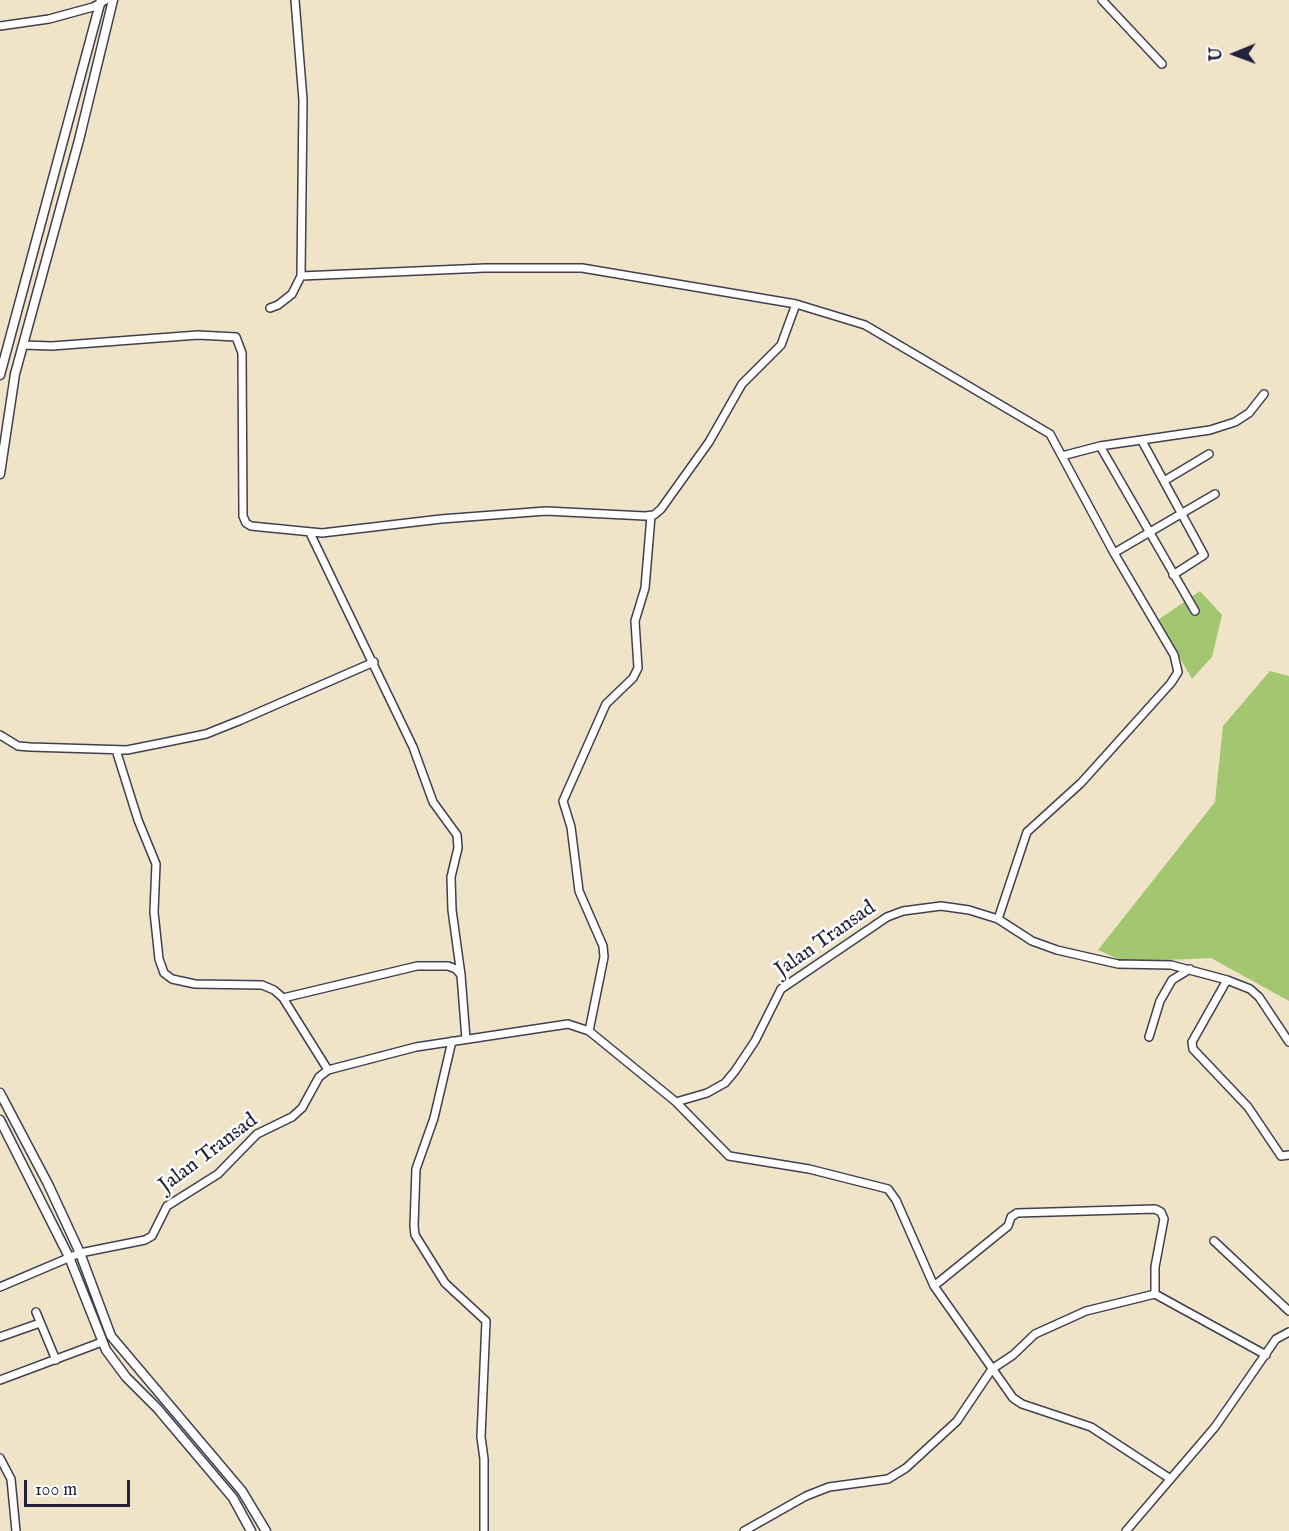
<!DOCTYPE html>
<style>
body{margin:0}
#map{position:relative;width:1289px;height:1531px;overflow:hidden;background:#f0e4c8;font-family:"IM FELL English",serif}
canvas{display:block}
.north{position:absolute;left:1205px;top:24px;width:60px;height:60px;-webkit-text-stroke:4px #fff;paint-order:stroke;rotate:269deg;font-size:16px;font-weight:700;line-height:24px;text-align:center;color:#22223b}
.north::after{content:'';display:block;margin:auto;width:21px;height:27px;background:#22223b;clip-path:polygon(50% 0,100% 100%,50% 72%,0 100%)}
.scale{position:absolute;left:24px;top:1480px;width:106px;height:27px;box-sizing:border-box;border:3px solid #22223b;border-top:0;padding-left:8px;font-size:18px;line-height:21px;white-space:nowrap;color:#22223b;-webkit-text-stroke:4px #fff;paint-order:stroke}
</style>
<div id="map">
<canvas width="1289" height="1531"></canvas>
<div class="north">U</div>
<div class="scale">100 m</div>
</div>
<script>
const ctx = document.querySelector('canvas').getContext('2d');
ctx.lineJoin = 'round';
function fillPath(path, color) {
  ctx.fillStyle = color;
  ctx.fill(path, 'evenodd');
}
function toPath(rows) {
  const path = new Path2D();
  for (const r of rows) {
    path.moveTo(r[0], r[1]);
    for (let i = 2; i < r.length; i += 2) path.lineTo(r[i], r[i + 1]);
  }
  return path;
}
function strokePath(path, color, width, dash) {
  ctx.strokeStyle = color;
  ctx.lineWidth = width;
  ctx.lineCap = dash ? 'butt' : 'round';
  ctx.setLineDash(dash || []);
  ctx.stroke(path);
}
function drawText(font, color, halo, rows, align = 'center') {
  ctx.font = font + ' "IM FELL English",serif';
  ctx.lineWidth = 5;
  ctx.setLineDash([]);
  ctx.textBaseline = 'middle';
  ctx.strokeStyle = halo;
  ctx.fillStyle = color;
  for (const [text, x, y, turn = 0] of rows) {
    ctx.save();
    ctx.translate(x, y);
    ctx.rotate((+turn || 0) * Math.PI / 180);
    ctx.textAlign = isNaN(turn) ? turn : align;
    if (halo) ctx.strokeText(text, 0, 0);
    ctx.fillText(text, 0, 0);
    ctx.restore();
  }
}
fillPath(toPath([
 [1200,591,1222,615,1212,657,1192,679,1158,620],
 [1270,671,1289,676,1289,1001,1211,958,1125,962,1098,950,1215,802,1223,726]
]), '#a3c771');
const minor = toPath([
 [1102,0,1162,64],
 [0,26,49,19,93,7,106,0],
 [301,276,485,268,582,268,796,304,865,325,1050,434,1114,553,1174,655,1178,672,1171,683,1081,783,1027,832,998,919],
 [270,308,278,305,292,294,301,276,303,100,295,0],
 [23,345,52,346,198,335,236,337,242,353,243,516,246,523,251,526,322,533,441,519,546,511,645,516,654,515,661,509,709,442,742,384,781,345,796,304],
 [1142,441,1204,555,1173,575],
 [1100,446,1195,611],
 [1062,456,1100,446,1210,430,1235,422,1249,413,1264,394],
 [1164,481,1209,454],
 [310,533,413,747,433,802,457,835,458,848,451,877,452,910,461,975,466,1039],
 [1114,553,1215,494],
 [0,735,18,746,30,747,127,750,162,743,206,734,241,720,374,662],
 [116,750,138,820,156,864,154,912,159,959,164,973,172,979,195,984,262,985,274,990,283,998,328,1070],
 [1227,980,1192,1042,1193,1049,1248,1107,1281,1156,1289,1155],
 [283,998,417,966,448,966,456,969,461,975],
 [589,1031,604,957,603,946,579,891,571,827,563,801,606,704,633,678,638,668,635,621,645,588,651,516],
 [1149,1037,1160,1001,1172,980,1190,969],
 [452,1041,434,1118,416,1169,414,1226,415,1235,445,1283,486,1321,481,1437,484,1459,484,1531],
 [676,1102,729,1156,809,1169,888,1189,896,1200,934,1286,1013,1398,1022,1404,1091,1427,1169,1478],
 [1214,1241,1289,1311],
 [934,1286,1008,1226,1011,1217,1017,1213,1155,1209,1161,1212,1164,1219,1155,1267,1155,1294],
 [0,1287,80,1253,145,1240,152,1236,167,1206,218,1174,257,1134,292,1117,302,1108,319,1077,328,1070,416,1047,568,1024,589,1031,676,1102,707,1093,725,1083,735,1071,755,1041,781,989,887,917,903,911,941,906,969,910,998,919,1032,941,1057,950,1118,964,1171,965,1227,980,1250,989,1259,997,1289,1042],
 [36,1312,56,1360],
 [0,1337,40,1323],
 [0,1380,102,1342],
 [0,1458,11,1479,16,1531],
 [744,1531,806,1496,829,1487,888,1479,906,1468,957,1421,992,1369,1013,1355,1035,1334,1086,1311,1155,1294,1266,1355],
 [1126,1531,1215,1427,1276,1339,1289,1332]
]);
const tertiary = toPath([
 [0,375,101,0],
 [0,474,15,374,79,140,113,0],
 [0,1093,48,1184,80,1253,111,1336,242,1491,266,1531],
 [0,1120,69,1257,106,1350,126,1377,157,1408,233,1498,251,1531]
]);
strokePath(minor, '#413f50', 10);
strokePath(tertiary, '#413f50', 11);
strokePath(minor, '#fff', 7);
strokePath(tertiary, '#fff', 8);
drawText('21px', '#22223b', '#fff', [
 ["Jalan Transad",826,940,-35],
 ["Jalan Transad",209,1154,-37]
]);
</script>
